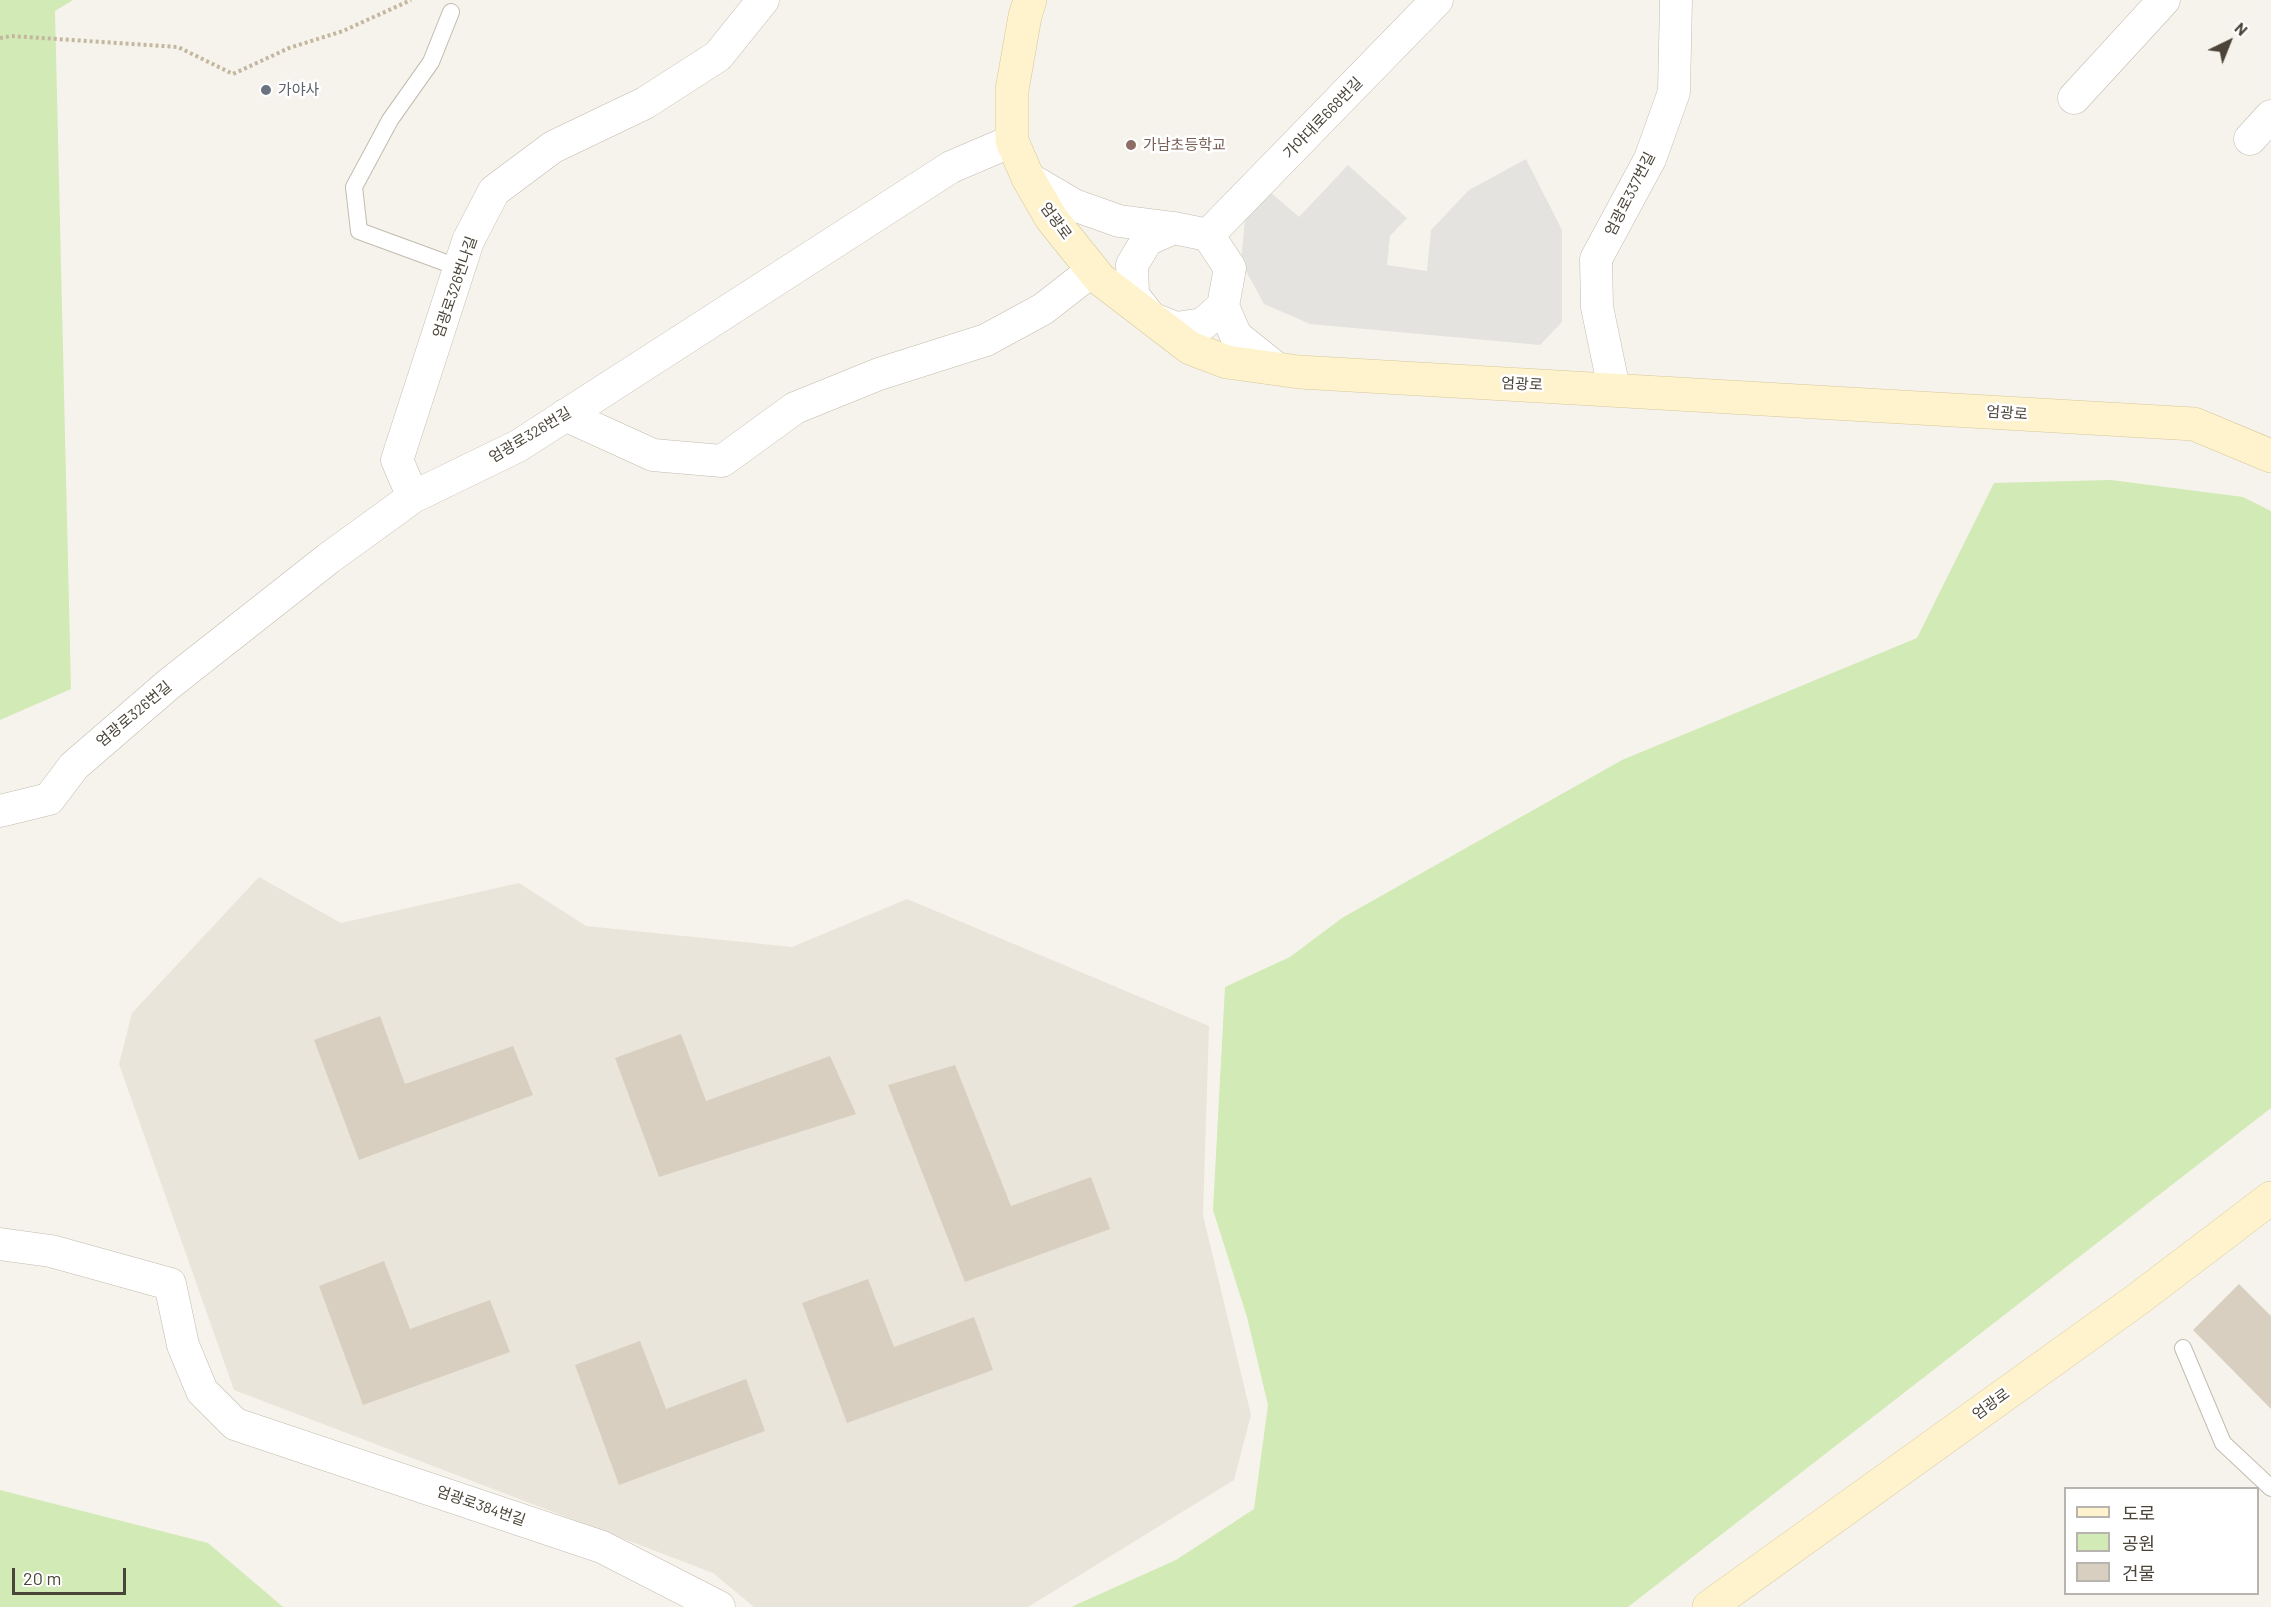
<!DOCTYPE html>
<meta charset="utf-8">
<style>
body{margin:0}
#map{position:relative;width:2271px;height:1607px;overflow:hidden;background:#f6f3ec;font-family:Barlow,"Noto Sans KR",sans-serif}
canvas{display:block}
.legend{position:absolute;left:2064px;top:1487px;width:195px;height:108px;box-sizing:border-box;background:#fff;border:2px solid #b7b4b0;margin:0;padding:8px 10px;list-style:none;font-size:18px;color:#4b4439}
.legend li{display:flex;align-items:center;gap:12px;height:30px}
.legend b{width:30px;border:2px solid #b7b4b0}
.north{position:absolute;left:2199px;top:12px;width:60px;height:60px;-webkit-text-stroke:4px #fff;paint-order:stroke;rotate:43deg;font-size:16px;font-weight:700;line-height:24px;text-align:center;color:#4b4439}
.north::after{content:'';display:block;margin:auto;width:21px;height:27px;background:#4b4439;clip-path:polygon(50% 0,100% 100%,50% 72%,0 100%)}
.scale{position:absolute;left:12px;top:1568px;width:114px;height:27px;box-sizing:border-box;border:3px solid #4b4439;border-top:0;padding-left:8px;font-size:18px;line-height:21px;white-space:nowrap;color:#4b4439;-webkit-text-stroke:4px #fff;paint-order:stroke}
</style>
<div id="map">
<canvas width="2271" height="1607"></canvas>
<ul class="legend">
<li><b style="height:8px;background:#fff3cd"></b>도로</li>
<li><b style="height:16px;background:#d2eab5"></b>공원</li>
<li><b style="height:16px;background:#d8cfc1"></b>건물</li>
</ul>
<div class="north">N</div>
<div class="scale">20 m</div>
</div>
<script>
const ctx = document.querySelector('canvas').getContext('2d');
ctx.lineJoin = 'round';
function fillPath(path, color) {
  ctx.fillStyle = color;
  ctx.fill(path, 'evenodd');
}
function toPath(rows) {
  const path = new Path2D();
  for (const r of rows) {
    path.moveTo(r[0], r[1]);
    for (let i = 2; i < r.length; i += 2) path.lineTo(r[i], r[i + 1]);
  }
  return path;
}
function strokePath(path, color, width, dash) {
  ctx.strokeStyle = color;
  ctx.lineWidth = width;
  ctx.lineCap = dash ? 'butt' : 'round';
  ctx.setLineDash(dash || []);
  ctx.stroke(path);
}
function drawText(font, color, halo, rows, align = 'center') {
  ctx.font = font + ' Barlow,"Noto Sans KR",sans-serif';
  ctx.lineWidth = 5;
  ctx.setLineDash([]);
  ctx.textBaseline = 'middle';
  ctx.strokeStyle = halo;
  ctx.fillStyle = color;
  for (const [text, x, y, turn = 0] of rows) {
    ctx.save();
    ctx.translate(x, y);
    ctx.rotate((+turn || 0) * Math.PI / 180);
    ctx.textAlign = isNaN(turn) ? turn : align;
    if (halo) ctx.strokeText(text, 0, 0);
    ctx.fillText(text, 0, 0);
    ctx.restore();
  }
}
fillPath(toPath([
 [259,877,341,923,519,883,586,926,792,947,907,899,1209,1026,1203,1215,1251,1415,1234,1480,1028,1607,754,1607,713,1573,234,1390,119,1064,132,1013]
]), '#eae5da');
fillPath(toPath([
 [0,0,73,0,55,11,71,689,0,720],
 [2111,480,2243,497,2271,511,2271,1108,1628,1607,1071,1607,1176,1560,1254,1509,1268,1405,1247,1317,1213,1210,1225,987,1290,957,1342,918,1622,760,1917,638,1994,483],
 [0,1490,208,1543,283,1607,0,1607]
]), '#d2eab5');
fillPath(toPath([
 [1526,159,1562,230,1562,322,1540,345,1310,324,1264,304,1241,262,1245,218,1270,192,1299,217,1348,165,1407,218,1390,236,1387,265,1427,271,1431,230,1469,190]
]), '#e5e3e0');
fillPath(toPath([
 [380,1016,405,1084,513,1046,533,1095,359,1160,314,1040],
 [681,1034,706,1101,830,1056,856,1114,659,1177,615,1058],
 [955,1065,1011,1206,1091,1177,1110,1229,965,1282,888,1085],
 [384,1261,410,1329,490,1300,510,1352,363,1405,319,1286],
 [868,1279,894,1347,974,1317,993,1370,847,1423,802,1303],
 [2239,1284,2271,1316,2271,1409,2193,1330],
 [640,1341,666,1409,746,1379,765,1431,619,1485,575,1365]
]), '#d8cfc1');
const service = toPath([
 [451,12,431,62,390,120,354,187,359,231,460,268],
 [2183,1348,2223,1443,2271,1488]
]);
const minor = toPath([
 [2074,98,2164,0],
 [2250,139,2271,116],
 [1028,178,1074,205,1119,221,1174,228],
 [1174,228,1208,235,1230,268,1223,306,1203,324,1176,328,1151,318,1133,295,1132,265,1147,240,1174,228],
 [1208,235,1437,0],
 [1223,306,1236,336,1276,368],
 [1614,389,1597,307,1596,259,1650,159,1674,92,1676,0],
 [565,415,653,455,722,461,795,408,879,374,986,340,1043,309,1093,270],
 [413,497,397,460,468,241,494,191,553,147,645,103,718,56,763,0],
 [0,811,49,799,74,766,169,684,329,558,413,497,518,446,951,167,1012,141],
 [0,1244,51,1251,170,1284,183,1345,202,1391,235,1424,602,1547,719,1607]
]);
const secondary = toPath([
 [1030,0,1025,16,1012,90,1012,141,1028,178,1051,218,1100,279,1190,348,1227,362,1299,372,2194,424,2271,456],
 [1709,1607,2138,1299,2271,1198]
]);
strokePath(service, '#c2bbae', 18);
strokePath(minor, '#c2bbae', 33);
strokePath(secondary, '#d6c79b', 34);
strokePath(toPath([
 [0,38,11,36,178,47,233,74,289,48,343,31,411,0]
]), '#c4b79f', 4, [3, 3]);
strokePath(service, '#fff', 16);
strokePath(minor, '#fff', 32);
strokePath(secondary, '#fff3cd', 33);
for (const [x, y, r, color] of [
 [266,90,6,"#6b7280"],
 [1131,145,6,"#8d6e63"]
]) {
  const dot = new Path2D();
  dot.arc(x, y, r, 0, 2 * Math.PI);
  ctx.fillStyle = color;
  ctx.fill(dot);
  strokePath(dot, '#fff', 2);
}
drawText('15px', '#5b616d', '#fff', [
 ["가야사",278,90]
], 'left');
drawText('15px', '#4b4439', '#fff', [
 ["가야대로668번길",1323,118,-46],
 ["엄광로337번길",1630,194,-63],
 ["엄광로",1056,221,54],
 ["엄광로326번나길",455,287,-71],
 ["엄광로",1522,384,3],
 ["엄광로",2007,413,4],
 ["엄광로326번길",530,435,-31],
 ["엄광로326번길",134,714,-40],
 ["엄광로",1991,1404,-36],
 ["엄광로384번길",481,1506,19]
]);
drawText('15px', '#785e54', '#fff', [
 ["가남초등학교",1143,145]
], 'left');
</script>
